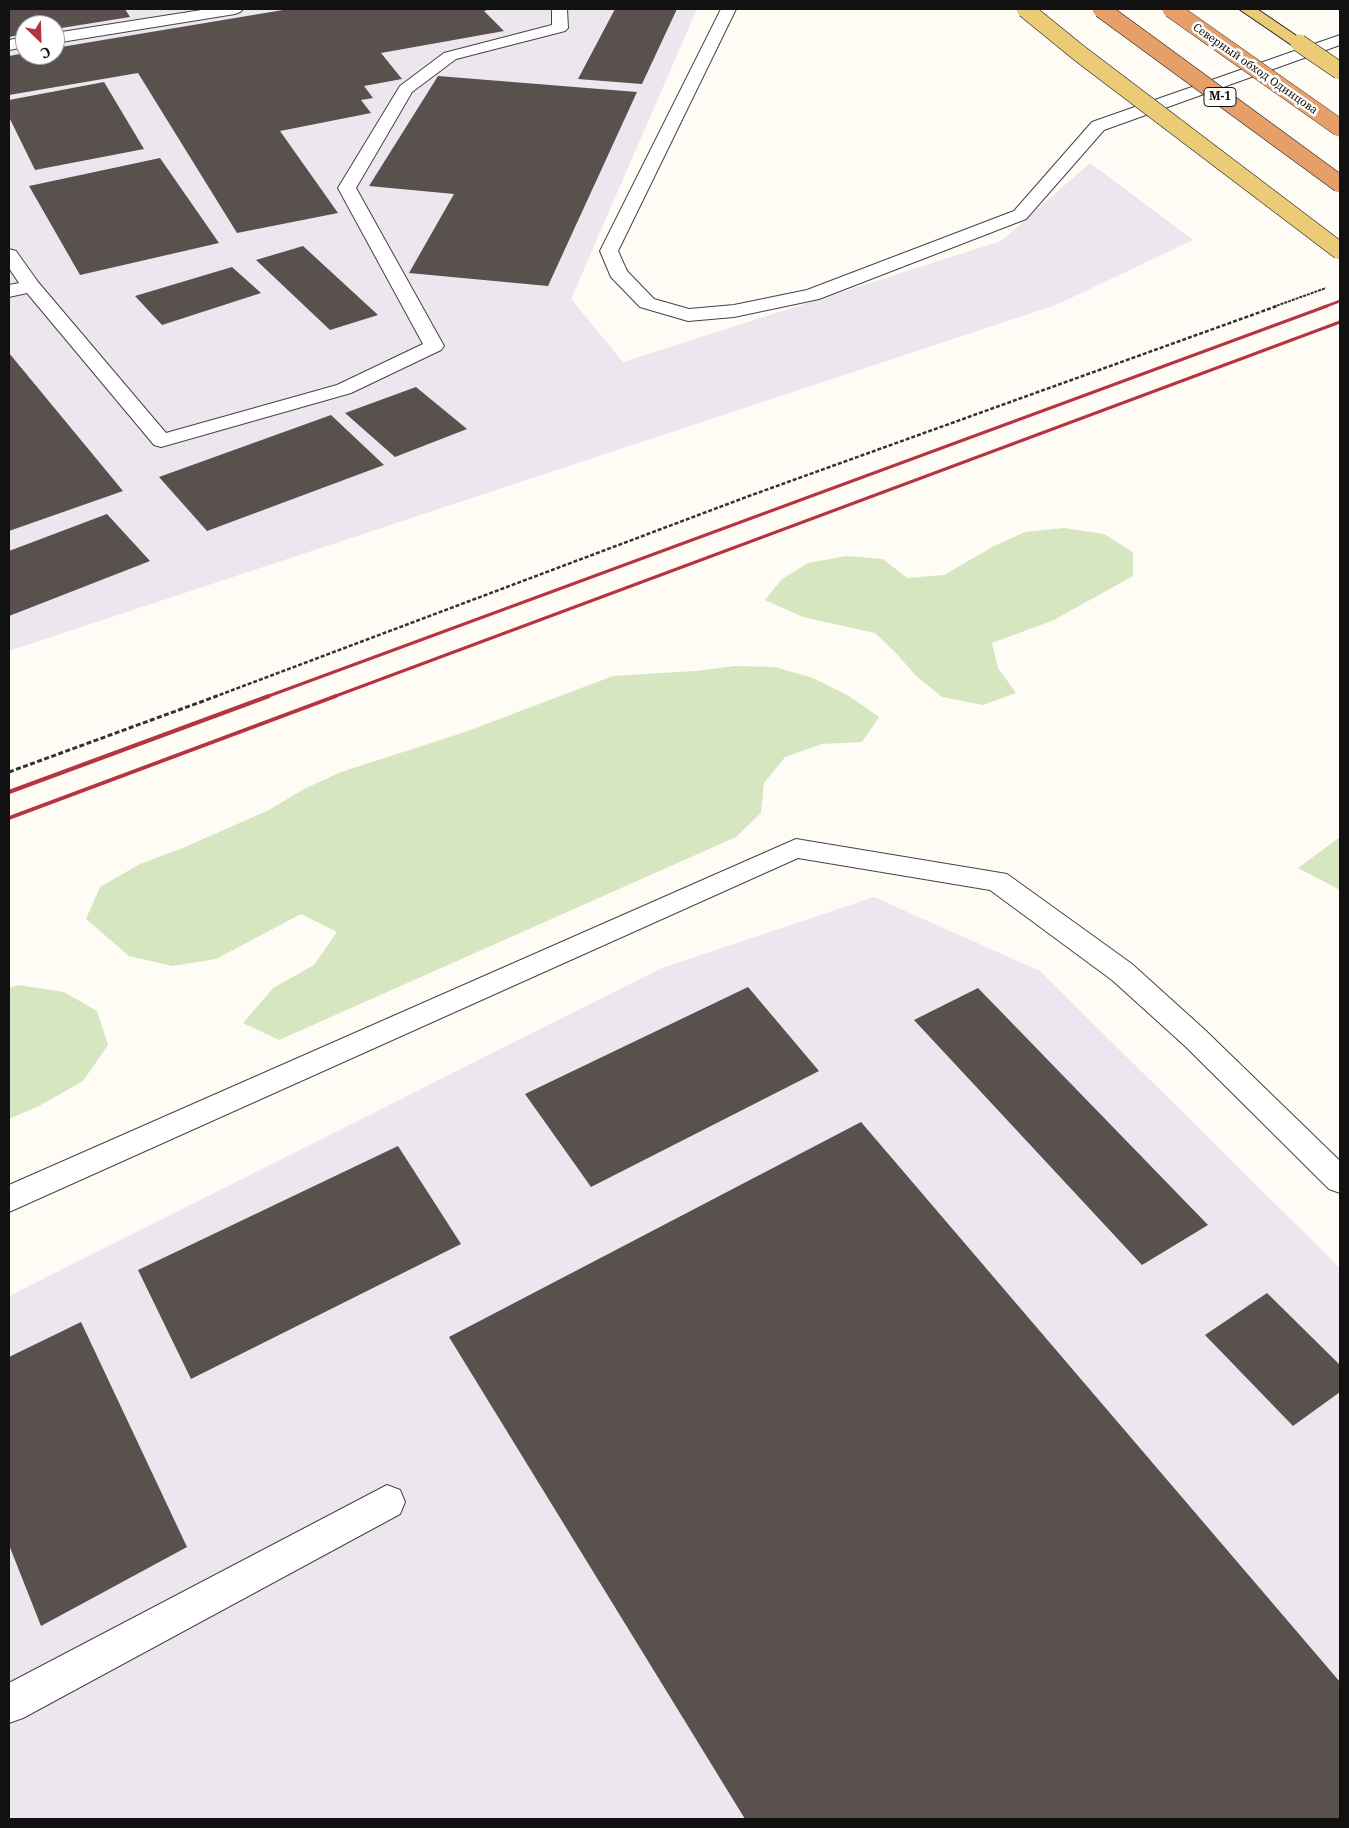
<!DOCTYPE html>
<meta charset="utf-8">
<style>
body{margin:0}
#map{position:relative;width:1349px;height:1828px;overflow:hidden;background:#fefcf5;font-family:"Noto Serif",serif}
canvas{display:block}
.frame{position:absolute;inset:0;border:10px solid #111;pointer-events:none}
.north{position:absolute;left:15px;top:15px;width:50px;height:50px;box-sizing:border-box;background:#fff;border:1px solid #a0a0a0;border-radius:50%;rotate:156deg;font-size:14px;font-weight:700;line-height:20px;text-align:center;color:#111}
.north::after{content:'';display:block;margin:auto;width:18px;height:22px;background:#b5343f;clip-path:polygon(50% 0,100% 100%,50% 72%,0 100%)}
</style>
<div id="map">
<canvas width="1349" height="1828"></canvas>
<div class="frame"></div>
<div class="north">С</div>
</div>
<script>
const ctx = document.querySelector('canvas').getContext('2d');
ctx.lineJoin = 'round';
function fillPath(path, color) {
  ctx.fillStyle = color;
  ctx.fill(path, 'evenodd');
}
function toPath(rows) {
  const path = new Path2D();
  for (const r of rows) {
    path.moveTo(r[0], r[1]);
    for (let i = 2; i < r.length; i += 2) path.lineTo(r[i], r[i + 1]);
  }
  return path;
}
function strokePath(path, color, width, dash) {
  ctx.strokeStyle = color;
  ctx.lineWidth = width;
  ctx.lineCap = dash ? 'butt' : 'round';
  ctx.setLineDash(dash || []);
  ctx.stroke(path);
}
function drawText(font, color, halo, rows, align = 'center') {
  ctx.font = font + ' "Noto Serif",serif';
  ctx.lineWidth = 5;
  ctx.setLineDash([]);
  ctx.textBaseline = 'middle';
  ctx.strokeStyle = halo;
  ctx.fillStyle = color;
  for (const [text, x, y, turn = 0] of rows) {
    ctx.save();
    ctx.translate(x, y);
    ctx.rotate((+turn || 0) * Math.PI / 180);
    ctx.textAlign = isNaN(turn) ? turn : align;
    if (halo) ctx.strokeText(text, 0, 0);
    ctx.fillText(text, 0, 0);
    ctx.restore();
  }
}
fillPath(toPath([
 [9,9,697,9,571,299,623,362,1001,241,1090,163,1193,240,1056,305,9,651],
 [25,25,55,25,55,55,25,55],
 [874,897,1040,971,1340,1268,1340,1819,9,1819,9,1296,662,968]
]), '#ede6ee');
fillPath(toPath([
 [1064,528,1104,534,1133,552,1133,576,1054,620,992,643,998,668,1016,693,983,705,942,697,915,675,897,654,875,633,803,617,765,600,782,579,808,563,846,556,883,559,907,578,944,575,994,546,1025,532],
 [735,666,775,667,813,678,849,696,879,717,862,742,822,744,785,757,764,783,761,813,736,837,279,1040,243,1023,273,988,314,965,337,932,301,914,216,959,172,966,129,956,86,919,100,887,140,864,185,847,269,810,304,789,341,772,465,732,613,676,695,671],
 [1340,837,1340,890,1298,868],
 [18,985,64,992,97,1011,108,1045,83,1081,39,1106,9,1119,9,988]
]), '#d6e6c1');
fillPath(toPath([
 [9,9,125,9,130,17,55,29,55,25,25,25,25,34,9,37],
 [289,9,490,9,484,11,504,31,381,53,402,79,364,86,373,98,361,100,371,113,280,131,338,213,237,233,138,73,9,95,9,56,25,53,25,55,55,55,55,48],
 [615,9,677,9,642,84,578,79],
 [438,76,637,92,548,286,409,273,454,194,369,186],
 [104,82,144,149,35,170,9,117,9,100],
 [160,158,219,243,80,275,29,186],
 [303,246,378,315,330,330,256,260],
 [232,267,261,293,162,325,135,296],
 [9,353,123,491,9,531],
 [416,387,467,429,395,457,345,413],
 [331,415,384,465,207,531,159,477],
 [107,514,150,561,9,616,9,551],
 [748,987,819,1071,591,1187,525,1094],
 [978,988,1208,1225,1142,1265,914,1020],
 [861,1122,1340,1682,1340,1819,745,1819,449,1337],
 [398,1146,461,1244,191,1379,138,1270],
 [1267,1293,1340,1365,1340,1392,1293,1426,1205,1335],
 [81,1322,187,1547,41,1626,9,1545,9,1357]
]), '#58514e');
const minor = toPath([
 [208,9,243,9,240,12,235,14,55,43,55,33,208,9],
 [552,9,567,9,568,28,565,31,456,59,412,92,356,188,444,346,441,350,351,393,161,447,154,445,27,293,9,297,9,285,19,283,9,268,9,249,16,251,38,282,166,433,337,385,423,344,338,188,400,86,444,53,552,25,552,9],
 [721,9,736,9,618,251,627,271,654,299,689,309,734,305,807,290,1014,211,1092,122,1340,35,1340,45,1104,130,1026,219,819,299,734,317,688,321,640,307,611,277,600,251,721,9],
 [25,37,25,47,9,50,9,40,25,37],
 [796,839,1007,874,1132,964,1205,1030,1340,1161,1340,1193,1329,1189,1185,1046,1112,980,990,890,798,858,9,1212,9,1185,796,839],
 [387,1485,400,1490,405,1502,400,1514,23,1718,9,1723,9,1683,387,1485]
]);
const major = toPath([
 [1239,9,1257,9,1307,43,1305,46,1299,48,1293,46,1239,9]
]);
strokePath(minor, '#444', 2);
strokePath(major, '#222', 2);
strokePath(toPath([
 [1273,307,1326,288]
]), '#333', 2, [3, 1]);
strokePath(toPath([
 [214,697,749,496,1277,306]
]), '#333', 2.5, [4, 2]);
strokePath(toPath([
 [9,772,217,696]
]), '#333', 3, [5, 2.5]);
fillPath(minor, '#fff');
fillPath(major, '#eccb77');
strokePath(toPath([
 [1324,307,1340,301]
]), '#b5343f', 2.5);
strokePath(toPath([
 [266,697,1327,306],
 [333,697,1340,322]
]), '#b5343f', 3);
strokePath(toPath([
 [9,792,269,696],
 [9,818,336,696]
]), '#b5343f', 4);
const majorBridge = toPath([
 [1025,9,1079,53,1340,251],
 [1299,43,1340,71]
]);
const highwayBridge = toPath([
 [1101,9,1340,184],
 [1171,9,1340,128]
]);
strokePath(majorBridge, '#222', 18, []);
strokePath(highwayBridge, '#222', 18, []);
strokePath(majorBridge, '#eccb77', 17);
strokePath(highwayBridge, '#e79f6a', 17);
drawText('11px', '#111', '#fff', [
 ["Северный обход Одинцова",1255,69,35]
]);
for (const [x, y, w] of [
 [1220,97,32]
]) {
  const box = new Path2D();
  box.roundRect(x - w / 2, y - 9.5, w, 19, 4);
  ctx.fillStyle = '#fff';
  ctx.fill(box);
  strokePath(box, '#111', 1);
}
drawText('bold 12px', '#111', null, [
 ["М-1",1220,97]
]);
</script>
